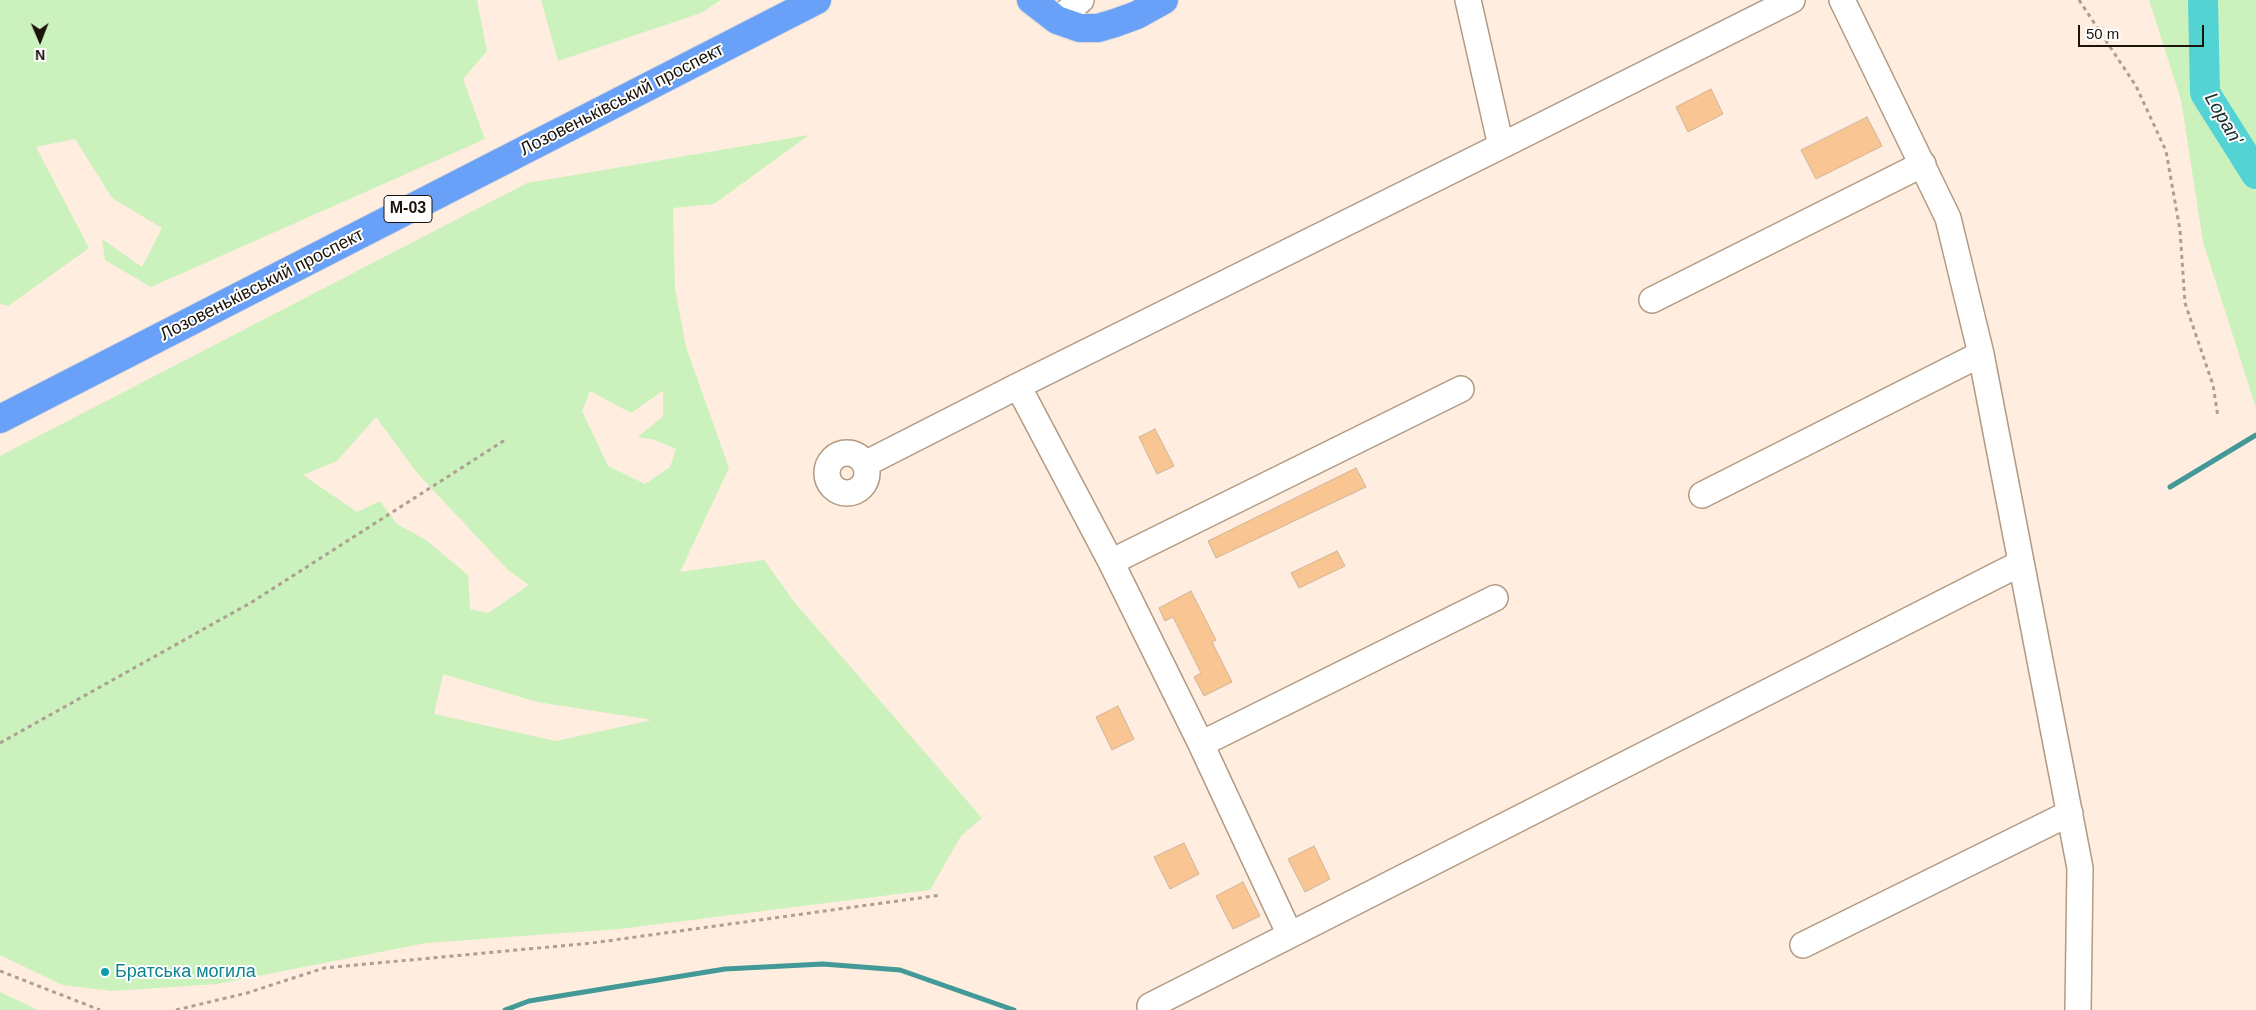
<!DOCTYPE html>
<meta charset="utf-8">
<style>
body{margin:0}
#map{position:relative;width:2256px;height:1010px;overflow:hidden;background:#ffeedf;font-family:Arial,sans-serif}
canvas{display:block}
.north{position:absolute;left:15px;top:15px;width:50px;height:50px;-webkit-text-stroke:4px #fff;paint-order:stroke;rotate:179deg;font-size:14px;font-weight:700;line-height:20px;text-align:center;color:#1c130a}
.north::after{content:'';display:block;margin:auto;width:18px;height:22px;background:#1c130a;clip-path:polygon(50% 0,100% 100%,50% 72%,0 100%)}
.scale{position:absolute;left:2078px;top:25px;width:126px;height:22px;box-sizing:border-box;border:2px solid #1c130a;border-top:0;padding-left:6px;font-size:15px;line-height:18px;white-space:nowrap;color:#1c130a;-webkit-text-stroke:4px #fff;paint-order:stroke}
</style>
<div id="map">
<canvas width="2256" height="1010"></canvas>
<div class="north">N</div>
<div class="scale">50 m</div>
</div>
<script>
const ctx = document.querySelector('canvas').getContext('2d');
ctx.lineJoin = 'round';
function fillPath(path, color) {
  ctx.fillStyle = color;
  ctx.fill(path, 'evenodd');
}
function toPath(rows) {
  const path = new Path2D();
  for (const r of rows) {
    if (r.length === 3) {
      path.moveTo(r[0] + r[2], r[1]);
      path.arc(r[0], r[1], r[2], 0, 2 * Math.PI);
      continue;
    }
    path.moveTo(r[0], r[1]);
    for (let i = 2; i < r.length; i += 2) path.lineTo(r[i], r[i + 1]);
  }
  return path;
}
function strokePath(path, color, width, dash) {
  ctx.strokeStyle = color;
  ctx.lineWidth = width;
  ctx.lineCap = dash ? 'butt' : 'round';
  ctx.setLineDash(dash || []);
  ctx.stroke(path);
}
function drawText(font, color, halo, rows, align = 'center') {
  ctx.font = font + ' Arial,sans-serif';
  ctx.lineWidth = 4;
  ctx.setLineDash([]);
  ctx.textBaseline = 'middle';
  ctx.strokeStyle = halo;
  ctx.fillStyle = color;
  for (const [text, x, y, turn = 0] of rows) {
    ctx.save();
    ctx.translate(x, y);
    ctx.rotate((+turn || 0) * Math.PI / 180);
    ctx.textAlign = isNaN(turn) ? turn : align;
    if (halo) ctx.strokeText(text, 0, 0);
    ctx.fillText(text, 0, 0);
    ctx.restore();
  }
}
fillPath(toPath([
 [0,0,477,0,487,51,463,79,485,139,151,287,105,260,102,239,142,267,162,228,112,198,75,139,36,147,89,248,8,306,0,304],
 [541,0,721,0,701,13,558,61],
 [2149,0,2256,0,2256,408,2203,242,2181,100],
 [809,135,714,204,673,208,675,289,686,347,729,468,680,572,764,560,795,603,982,818,961,836,930,890,619,929,426,943,217,984,112,991,62,985,0,955,0,456,527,183],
 [590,391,631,413,663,391,663,416,638,437,655,440,676,449,670,467,645,484,608,466,582,411],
 [376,417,417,473,508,570,529,585,488,613,470,609,468,575,426,540,397,524,380,501,357,512,303,475,337,461],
 [443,674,537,702,652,720,556,741,434,714],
 [0,992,38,1010,0,1010]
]), '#cbf1bc');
strokePath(toPath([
 [2170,487,2256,435],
 [505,1010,529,1001,725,969,823,964,900,970,1014,1010]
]), '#439998', 5);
strokePath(toPath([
 [2203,0,2205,93,2256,174]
]), '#54d3d5', 30);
const building = toPath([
 [1711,89,1723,114,1688,132,1676,107,1711,89],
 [1867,117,1882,146,1816,179,1801,150,1867,117],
 [1155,429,1174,466,1157,474,1139,437,1155,429],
 [1356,468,1366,487,1216,558,1208,541,1356,468],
 [1337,551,1345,566,1299,588,1291,573,1337,551],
 [1191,591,1216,640,1212,642,1232,682,1204,696,1194,677,1201,673,1173,617,1165,621,1159,608,1191,591],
 [1118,706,1134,739,1112,750,1096,717,1118,706],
 [1184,843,1199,874,1170,889,1154,857,1184,843],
 [1314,846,1330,879,1305,892,1288,859,1314,846],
 [1243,882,1260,916,1233,929,1216,896,1243,882]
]);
fillPath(building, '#f9c592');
strokePath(building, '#ceb49b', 1);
const minor = toPath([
 [1842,0,1948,218,1981,354,2080,868,2078,1010],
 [1057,20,1081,0],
 [1501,146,1792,0],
 [1652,300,1923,164],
 [847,473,20],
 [865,464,1018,386],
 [1702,495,1981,354],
 [1111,562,1461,389],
 [1201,744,1495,598],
 [1290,935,2021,563],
 [1803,945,2070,813],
 [1152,1010,1150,1006,1290,935,1201,744,1111,562,1018,386,1501,146,1468,0]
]);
const highway = toPath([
 [1031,0,1057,20,1080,28,1098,28,1115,23,1137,15,1164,0],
 [0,419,817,0]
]);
strokePath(minor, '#b39a82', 28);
strokePath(highway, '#dbd9d8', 30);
strokePath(toPath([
 [2079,0,2136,86,2166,151,2180,230,2185,303,2213,385,2218,417],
 [0,743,252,602,505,440],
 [0,971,100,1010],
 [176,1010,247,993,324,968,592,943,941,895]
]), '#ad9f92', 3, [4, 4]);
strokePath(minor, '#fff', 25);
strokePath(highway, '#6aa1f8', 28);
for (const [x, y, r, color] of [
 [105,972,5,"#0f9aa8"]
]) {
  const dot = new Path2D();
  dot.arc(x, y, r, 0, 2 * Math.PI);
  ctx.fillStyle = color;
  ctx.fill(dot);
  strokePath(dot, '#fff', 2);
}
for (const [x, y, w] of [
 [408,209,48]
]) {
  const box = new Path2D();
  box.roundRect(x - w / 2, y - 13.5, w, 27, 4);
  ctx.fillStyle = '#fff';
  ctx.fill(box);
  strokePath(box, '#1c130a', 1);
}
drawText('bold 16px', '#1c130a', null, [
 ["М-03",408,209]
]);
drawText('18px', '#1c130a', '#fff', [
 ["Лозовеньківський проспект",622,100,-27],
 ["Лозовеньківський проспект",262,285,-27]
]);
drawText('18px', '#0d838f', '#fff', [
 ["Братська могила",115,972]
], 'left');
drawText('italic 19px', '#172d2e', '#fff', [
 ["Lopan'",2223,119,60]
]);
</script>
